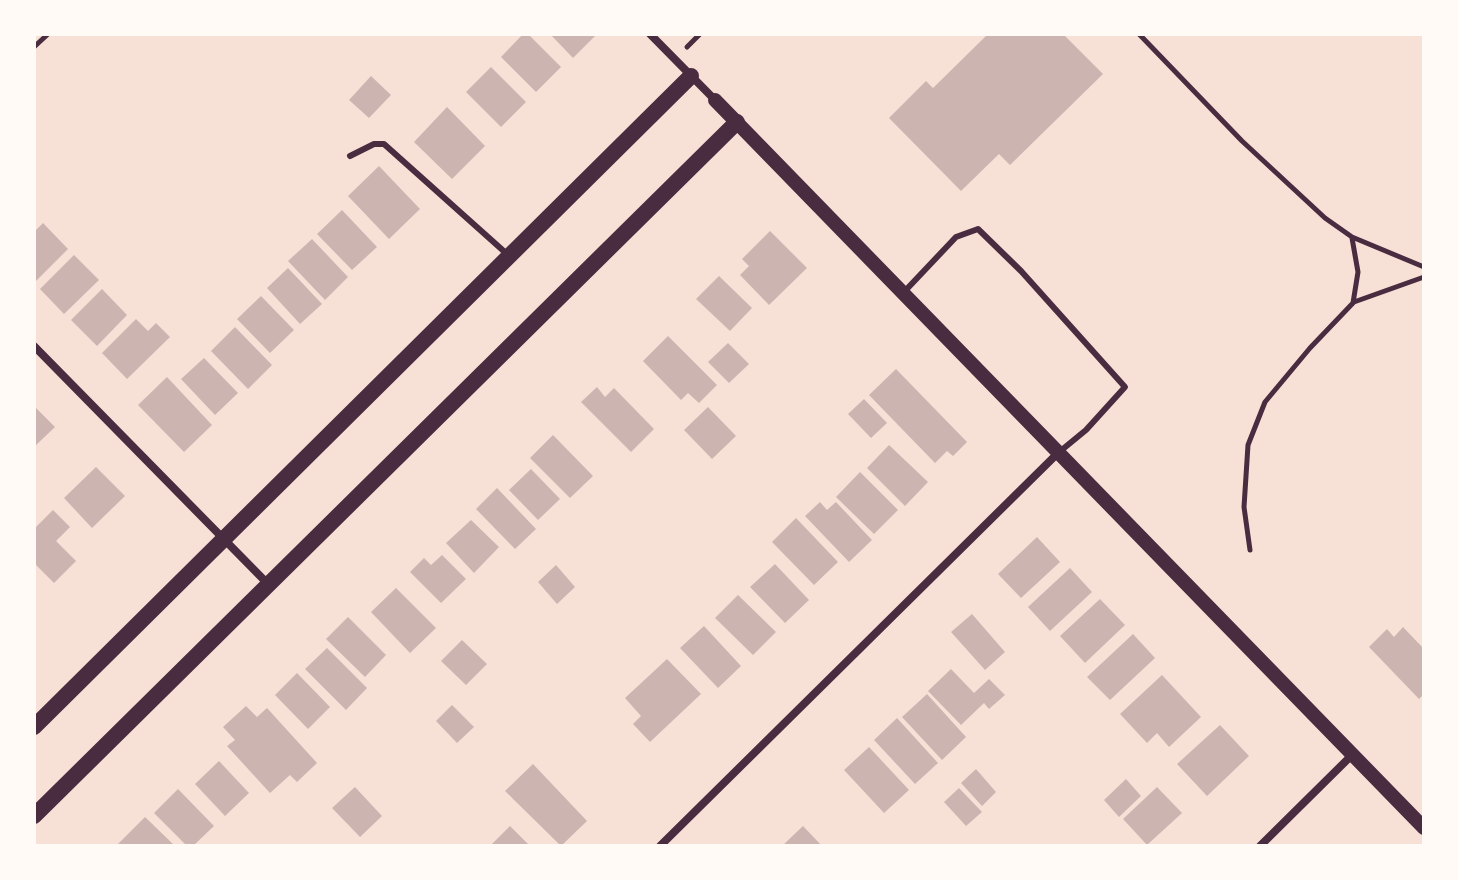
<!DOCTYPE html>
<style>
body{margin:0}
#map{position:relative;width:1458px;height:880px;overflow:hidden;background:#f7e1d7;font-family:Mulish,sans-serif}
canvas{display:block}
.frame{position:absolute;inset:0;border:36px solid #fffaf5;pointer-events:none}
</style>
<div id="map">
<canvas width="1458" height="880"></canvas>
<div class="frame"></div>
</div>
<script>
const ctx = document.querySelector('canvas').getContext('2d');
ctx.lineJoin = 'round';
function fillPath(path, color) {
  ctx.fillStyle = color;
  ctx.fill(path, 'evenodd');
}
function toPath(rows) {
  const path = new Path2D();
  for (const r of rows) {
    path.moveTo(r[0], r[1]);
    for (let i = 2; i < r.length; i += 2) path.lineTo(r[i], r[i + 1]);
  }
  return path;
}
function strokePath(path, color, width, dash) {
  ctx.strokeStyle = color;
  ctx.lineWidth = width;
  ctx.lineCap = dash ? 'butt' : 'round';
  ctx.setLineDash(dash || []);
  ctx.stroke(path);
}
fillPath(toPath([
 [523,34,528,34,561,67,536,92,501,57],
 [550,34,597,34,573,58],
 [988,34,1063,34,1103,74,1010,165,999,154,961,191,889,118,926,81,933,88],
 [491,67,526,102,501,127,466,92],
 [371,76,391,95,369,118,349,100],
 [447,107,485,146,452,179,414,142],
 [379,166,420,209,389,239,348,196],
 [342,210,377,247,352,270,317,234],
 [43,223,68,249,34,283,34,232],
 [770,231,807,268,769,305,740,275,749,266,742,259],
 [312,239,348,277,325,300,288,261],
 [74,255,99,280,64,314,40,289],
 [288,268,322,304,300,324,267,288],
 [719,276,752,308,730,331,696,299],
 [102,289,127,315,97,346,71,320],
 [261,296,294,330,270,353,237,319],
 [136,319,148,331,156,323,170,337,127,379,102,353],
 [235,327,272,365,248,389,211,351],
 [668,336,717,385,699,403,688,393,681,400,643,361],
 [728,343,749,364,729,383,708,362],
 [204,358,238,393,215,415,181,379],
 [896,369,967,442,953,456,947,451,935,463,869,395],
 [167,377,212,425,184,452,138,405],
 [597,387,605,397,614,388,654,429,631,452,581,402],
 [864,399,887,423,871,438,848,414],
 [34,406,55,427,34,447],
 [708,407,736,436,712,459,684,430],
 [553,435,593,476,570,498,530,458],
 [889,445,928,482,905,506,867,468],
 [96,467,125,496,92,528,64,498],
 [531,469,560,499,538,520,509,490],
 [860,472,898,510,874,534,836,497],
 [497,488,536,529,515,549,476,509],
 [820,502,827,510,836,502,872,540,849,562,805,516],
 [53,510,70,527,56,541,76,561,54,583,34,563,34,529],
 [796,518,838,562,814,585,772,542],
 [471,520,499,547,474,573,446,543],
 [1037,537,1060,562,1021,598,998,574],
 [442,555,466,579,441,603,410,572,424,558,431,565],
 [775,564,809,600,785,623,750,587],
 [556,565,575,587,557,604,538,582],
 [1070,568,1092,592,1050,631,1028,607],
 [396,588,436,628,410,653,371,612],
 [738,595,776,632,753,655,715,618],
 [1100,599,1125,625,1085,663,1060,636],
 [972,614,1005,652,985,670,951,632],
 [348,617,386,655,365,677,326,639],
 [704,626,741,666,718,688,680,648],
 [1403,627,1424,649,1424,694,1419,699,1369,647,1387,629,1394,637],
 [1133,634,1155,658,1110,700,1087,677],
 [462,640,487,664,466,685,441,661],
 [327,648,367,688,346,710,305,669],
 [667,659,701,694,650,742,633,724,641,716,625,698],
 [951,669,974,693,989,679,1005,695,989,709,984,703,961,725,928,691],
 [297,673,330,707,308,729,275,695],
 [1162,675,1201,717,1169,747,1157,733,1147,743,1120,714],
 [927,694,966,737,942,760,902,717],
 [452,705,474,727,457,743,436,721],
 [246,706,257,717,267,708,317,763,297,782,290,775,270,793,227,746,235,740,223,727],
 [897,718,938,763,915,784,874,740],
 [1220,725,1249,756,1207,796,1177,764],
 [869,747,909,790,884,813,844,770],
 [219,761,249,793,225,816,195,784],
 [533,764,587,821,561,846,505,791],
 [976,769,996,792,982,806,961,783],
 [1126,779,1141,796,1119,817,1104,800],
 [355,787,382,816,360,837,332,808],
 [1157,787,1182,813,1147,845,1123,819],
 [959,788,982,812,966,826,944,802],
 [178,789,214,826,193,846,187,846,154,813],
 [145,817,175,846,116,846],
 [510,826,530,846,490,846],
 [803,826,822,846,782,846]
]), '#ccb4b1');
strokePath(toPath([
 [1139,34,1242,141,1325,218,1352,237,1424,267],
 [34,47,48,34],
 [687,47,700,34],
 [1354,302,1424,277],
 [1250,550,1244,507,1248,445,1265,402,1310,348,1353,303,1358,272,1352,238]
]), '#4a2c40', 5);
strokePath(toPath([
 [350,156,374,144,384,144,507,254],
 [904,292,956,237,978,229,1021,271,1125,387,1086,430,1058,453]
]), '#4a2c40', 6);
strokePath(toPath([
 [650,34,715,100],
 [34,346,268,584],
 [660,846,1058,453],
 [1260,846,1353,754]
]), '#4a2c40', 8);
strokePath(toPath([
 [715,100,1424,828]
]), '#4a2c40', 14);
strokePath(toPath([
 [34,727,691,76],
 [34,816,737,122]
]), '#4a2c40', 16);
</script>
